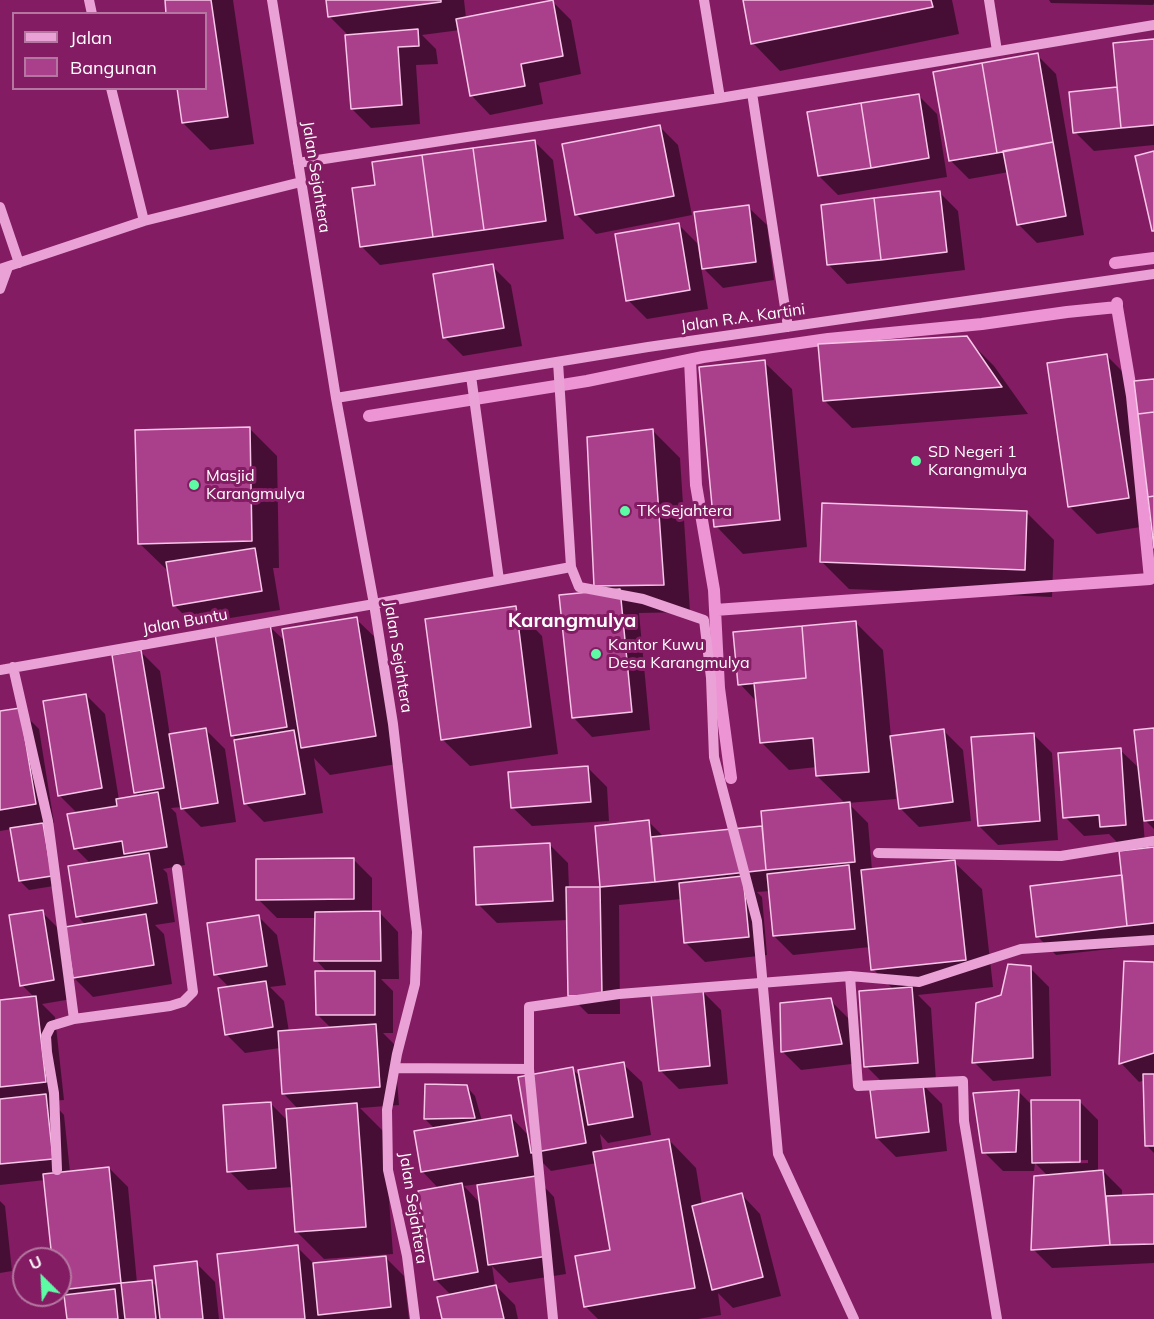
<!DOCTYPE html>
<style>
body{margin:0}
#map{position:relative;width:1154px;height:1319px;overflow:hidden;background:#831c63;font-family:Mulish,sans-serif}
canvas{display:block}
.legend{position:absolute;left:12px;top:12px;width:195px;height:78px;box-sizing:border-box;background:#831c63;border:2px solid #b577a1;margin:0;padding:8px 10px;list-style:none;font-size:18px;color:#fff}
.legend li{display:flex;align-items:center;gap:12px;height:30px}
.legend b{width:30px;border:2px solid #b577a1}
.north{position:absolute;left:12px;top:1247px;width:60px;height:60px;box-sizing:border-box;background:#831c63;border:2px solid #b577a1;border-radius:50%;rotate:336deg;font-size:16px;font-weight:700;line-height:24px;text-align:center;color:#fff}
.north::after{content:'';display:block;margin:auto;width:21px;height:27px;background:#5efba5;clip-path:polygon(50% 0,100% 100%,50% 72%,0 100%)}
</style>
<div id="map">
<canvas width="1154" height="1319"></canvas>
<ul class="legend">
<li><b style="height:8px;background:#eaa1d5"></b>Jalan</li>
<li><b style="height:16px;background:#aa408b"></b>Bangunan</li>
</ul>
<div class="north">U</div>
</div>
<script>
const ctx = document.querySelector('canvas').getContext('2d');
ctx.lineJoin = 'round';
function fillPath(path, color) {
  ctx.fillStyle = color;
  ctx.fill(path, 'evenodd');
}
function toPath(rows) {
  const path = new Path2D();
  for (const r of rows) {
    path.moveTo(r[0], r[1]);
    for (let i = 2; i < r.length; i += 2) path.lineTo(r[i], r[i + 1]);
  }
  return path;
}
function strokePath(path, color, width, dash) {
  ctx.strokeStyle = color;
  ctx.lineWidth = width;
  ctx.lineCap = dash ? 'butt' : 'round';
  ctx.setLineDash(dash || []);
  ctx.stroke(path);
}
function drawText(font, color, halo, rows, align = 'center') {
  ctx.font = font + ' Mulish,sans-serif';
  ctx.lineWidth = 6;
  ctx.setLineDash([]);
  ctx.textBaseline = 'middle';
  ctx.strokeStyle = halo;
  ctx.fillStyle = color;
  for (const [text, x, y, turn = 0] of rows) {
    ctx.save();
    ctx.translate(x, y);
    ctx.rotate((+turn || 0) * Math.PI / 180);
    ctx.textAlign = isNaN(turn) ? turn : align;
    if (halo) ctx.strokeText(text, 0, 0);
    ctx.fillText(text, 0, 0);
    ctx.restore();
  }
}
fillPath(toPath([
 [166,0,233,0,254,144,210,150,183,123,206,88,206,14],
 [327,0,464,0,466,18,552,1,571,20,581,74,539,83,543,104,490,115,472,96,460,30,422,35,436,49,438,64,416,65,420,124,371,128,352,109,349,36,330,17],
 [744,0,952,0,959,34,780,71,753,43],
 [1049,0,1154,0,1154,3,1153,5,1051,3],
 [1154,40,1154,145,1094,151,1075,132,1071,93,1119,88],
 [1037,55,1056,74,1084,235,1037,243,1018,224,1009,172,969,179,950,160],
 [918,95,937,114,947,177,838,195,819,176],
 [659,126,678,145,692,215,596,234,577,215,563,145],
 [534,141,553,160,564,239,380,265,361,246],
 [940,193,958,211,965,270,847,284,829,265],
 [748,207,767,225,774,280,723,288,701,266,708,309,647,319,628,300,678,224,697,243,700,259,702,259],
 [492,266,511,285,522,346,463,356,444,337],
 [966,338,994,366,1028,414,852,428,825,401],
 [1107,356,1134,383,1154,380,1154,536,1153,525,1097,534,1070,507],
 [764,362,792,389,807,547,743,554,716,526],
 [249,428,277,456,279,568,273,568,280,610,193,624,174,605,169,570,167,570,139,543],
 [653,431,680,458,690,612,639,613,650,730,592,737,574,718,603,593,596,585],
 [1027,513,1054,540,1052,597,849,589,821,561],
 [515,608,542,636,558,754,470,766,442,739],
 [356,619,384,646,403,763,330,775,314,758,323,813,264,822,245,803,238,741,232,735,269,626,286,642],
 [855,622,883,650,891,737,944,731,963,750,971,821,919,827,900,808,898,790,895,790,896,799,848,803,868,823,872,870,954,862,982,889,993,987,918,995,931,1008,936,1081,885,1085,866,1066,894,990,873,969,870,947,793,955,774,936,770,891,757,892,762,897,767,955,705,962,686,943,682,899,619,905,620,1014,588,1014,569,995,568,920,497,923,478,904,549,844,568,863,569,889,602,888,597,827,649,822,664,837,764,827,846,804,817,776,817,767,789,770,761,742,757,702,740,684],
 [141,652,160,671,170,736,206,730,225,749,236,822,201,827,182,808,182,807,171,808,176,813,185,865,163,869,167,873,175,922,155,925,164,934,172,984,93,997,74,978,86,925,77,916,91,864,75,848,78,814,59,795,86,695,105,714,119,800,139,797,135,792],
 [20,710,39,729,54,823,43,824,60,885,29,890,20,881,12,829,0,831,0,713],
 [1154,729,1154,829,1143,818,1145,844,1120,845,1109,834,1084,836,1065,817,1120,750,1140,769],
 [1033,734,1052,753,1058,840,998,845,979,826],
 [588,768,607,787,609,821,532,826,513,808],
 [1154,849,1154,944,1056,955,1037,936,1124,876],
 [353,859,372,878,372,913,380,913,398,932,399,979,381,979,393,991,393,1033,383,1033,394,1044,399,1105,360,1108,384,1132,393,1254,324,1259,296,1231,293,1187,248,1190,229,1171,270,1103,289,1122,299,1110,284,1094,280,1048,245,1053,226,1034,230,988,216,974,258,916,277,935,286,985,270,987,284,1001,289,1032,332,1029,317,1014,328,973,316,960,316,918,277,918,258,899],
 [42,912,61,931,72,999,42,1004,55,1017,64,1100,51,1101,64,1115,70,1172,109,1168,128,1187,137,1283,151,1281,158,1288,196,1263,215,1282,219,1319,68,1319,66,1299,60,1293,60,1259,53,1259,45,1180,0,1185,0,1002,35,998,22,985],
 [1154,963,1154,1153,1146,1145,1145,1080,1139,1082,1121,1063],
 [1030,968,1049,987,1051,1076,993,1081,974,1062,1003,996],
 [702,991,721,1010,728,1084,679,1089,660,1070],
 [830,1000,849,1019,860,1063,801,1070,782,1051],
 [623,1064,642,1082,651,1135,608,1143,600,1134,603,1152,669,1140,696,1168,702,1205,742,1195,760,1214,781,1296,733,1308,718,1293,721,1315,698,1319,598,1319,585,1306,611,1251,597,1163,551,1171,532,1152,536,1175,533,1175,554,1197,566,1274,509,1283,492,1266,495,1285,515,1305,518,1319,443,1319,452,1296,435,1279,439,1189,422,1171,435,1129,425,1119,466,1086,475,1096,482,1121,511,1117,529,1136,572,1069,581,1077],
 [478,1184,481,1204,464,1186],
 [923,1085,942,1104,947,1151,896,1157,877,1138],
 [1019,1092,1033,1106,1079,1101,1098,1120,1098,1172,1103,1171,1122,1190,1122,1197,1154,1195,1154,1263,1052,1268,1033,1249,1048,1176,1035,1163,1034,1171,1003,1171,984,1152],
 [1088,1160,1088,1163,1050,1164,1050,1161],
 [0,1201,5,1206,12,1271,0,1273],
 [297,1247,315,1265,385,1257,404,1276,409,1319,225,1319]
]), '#0007');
strokePath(toPath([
 [1115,263,1154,258],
 [690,360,696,485,714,590,719,688,731,778],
 [369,416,587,381,703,357,828,339,982,324,1067,312,1117,307,1117,303],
 [715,610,1150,579,1132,396,1117,307]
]), '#ec94d4', 12);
const building = toPath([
 [165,0,211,0,228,117,182,123,177,88,206,88,206,14,166,14,165,0],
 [326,0,441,0,441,2,328,17,326,0],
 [553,0,563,56,521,64,525,86,470,96,456,19,553,0],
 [743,0,931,0,933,7,751,44,743,0],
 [418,29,419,46,398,47,402,105,351,109,345,35,418,29],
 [1154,39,1154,125,1121,128,1113,43,1154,39],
 [1038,53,1053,142,997,153,982,63,1038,53],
 [982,63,997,153,949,161,933,72,982,63],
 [1117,87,1121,128,1073,133,1069,92,1117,87],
 [919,94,929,158,871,168,861,103,919,94],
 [861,103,871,168,818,176,807,112,861,103],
 [660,125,674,196,575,215,562,144,660,125],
 [535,140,546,221,484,230,473,148,535,140],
 [1053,142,1066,216,1017,225,1003,151,1053,142],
 [473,148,484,230,433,237,422,155,473,148],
 [1154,151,1154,231,1152,231,1135,156,1154,151],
 [422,155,433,237,360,247,352,188,375,185,372,162,422,155],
 [940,191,947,252,881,260,874,198,940,191],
 [874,198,881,260,827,265,821,205,874,198],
 [749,205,756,262,702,269,694,212,749,205],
 [679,223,690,290,626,301,615,234,679,223],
 [493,264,504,328,443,338,433,274,493,264],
 [967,336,1002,387,823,401,818,344,967,336],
 [1107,354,1129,498,1068,507,1047,363,1107,354],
 [765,360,780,520,714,527,699,367,765,360],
 [1154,379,1154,412,1138,414,1134,381,1154,379],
 [1154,412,1154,496,1148,497,1138,414,1154,412],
 [250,427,252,541,138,544,135,430,250,427],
 [653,429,664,585,594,586,587,437,653,429],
 [1154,496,1154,548,1148,497,1154,496],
 [822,503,1027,511,1025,570,820,562,822,503],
 [255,548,262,591,173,606,166,562,255,548],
 [620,589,632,712,572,718,559,595,620,589],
 [516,606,531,727,441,740,425,619,516,606],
 [357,617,376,736,301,748,282,629,357,617],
 [856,621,869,772,816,776,813,738,760,743,754,683,806,678,802,626,856,621],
 [270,624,287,727,231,736,215,634,270,624],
 [802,626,806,678,738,685,733,632,802,626],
 [141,650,164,788,134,793,112,655,141,650],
 [86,694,102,788,58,796,43,701,86,694],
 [20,708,36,804,0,810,0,711,20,708],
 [206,728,218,803,181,809,169,734,206,728],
 [1154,728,1154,820,1144,821,1134,730,1154,728],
 [944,729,953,802,899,809,890,736,944,729],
 [294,730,305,794,244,804,234,740,294,730],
 [1034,733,1040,821,978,826,971,737,1034,733],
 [1121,748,1126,825,1100,827,1099,815,1063,818,1058,753,1121,748],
 [588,766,591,802,511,808,508,772,588,766],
 [158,792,167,847,124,854,122,841,74,849,67,814,117,806,116,799,158,792],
 [850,802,855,862,766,870,761,811,850,802],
 [649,820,655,882,600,887,595,826,649,820],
 [43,823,52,876,19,881,10,828,43,823],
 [762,826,766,870,655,882,651,837,762,826],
 [550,843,553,901,476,905,474,847,550,843],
 [1154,847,1154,923,1127,926,1119,851,1154,847],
 [149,853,157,903,76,917,68,866,149,853],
 [354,858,354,899,256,900,256,859,354,858],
 [955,860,966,960,871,970,861,870,955,860],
 [849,865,855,929,773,936,767,874,849,865],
 [1122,875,1127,926,1036,937,1030,886,1122,875],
 [743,876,749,937,684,943,679,883,743,876],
 [566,887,600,887,602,995,568,996,566,887],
 [43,910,54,980,20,986,9,915,43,910],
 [380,911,381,961,314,961,315,912,380,911],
 [146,914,154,965,73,978,65,927,146,914],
 [259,915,267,966,214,975,207,923,259,915],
 [1124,961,1154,962,1154,1053,1119,1064,1124,961],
 [1008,964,1031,966,1033,1058,972,1063,976,1003,1001,995,1008,964],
 [315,971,375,971,375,1015,316,1015,315,971],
 [266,981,273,1027,225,1035,218,988,266,981],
 [912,987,918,1063,864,1067,859,991,912,987],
 [703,990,710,1066,659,1071,651,994,703,990],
 [36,996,46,1082,0,1087,0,1000,36,996],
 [831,998,842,1044,781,1052,780,1003,831,998],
 [376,1024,380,1087,282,1094,278,1031,376,1024],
 [624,1062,633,1117,588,1125,578,1070,624,1062],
 [573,1067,586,1143,531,1153,518,1077,573,1067],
 [1143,1074,1154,1074,1154,1146,1145,1146,1143,1074],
 [425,1084,467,1085,475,1118,424,1119,425,1084],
 [923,1084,929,1132,876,1138,870,1090,923,1084],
 [1019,1090,1016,1152,982,1153,973,1093,1019,1090],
 [46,1094,53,1159,0,1164,0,1099,46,1094],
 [1031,1100,1080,1100,1080,1162,1032,1163,1031,1100],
 [271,1102,276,1168,227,1172,223,1105,271,1102],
 [357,1103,366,1227,295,1232,286,1109,357,1103],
 [511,1115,518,1156,421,1172,414,1131,511,1115],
 [669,1139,695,1288,584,1307,575,1256,610,1250,593,1152,669,1139],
 [109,1167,121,1283,60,1290,60,1259,52,1259,43,1174,109,1167],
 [1103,1170,1110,1245,1031,1250,1034,1176,1103,1170],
 [536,1176,548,1256,488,1265,477,1185,536,1176],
 [462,1183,478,1272,434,1280,418,1191,462,1183],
 [742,1193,763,1277,712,1290,692,1206,742,1193],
 [1154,1194,1154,1244,1110,1245,1106,1196,1154,1194],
 [298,1245,305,1319,224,1319,217,1254,298,1245],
 [386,1256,391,1307,318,1315,313,1263,386,1256],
 [197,1261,203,1319,160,1319,154,1266,197,1261],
 [152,1280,156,1319,125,1319,121,1283,152,1280],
 [496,1285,504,1319,442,1319,437,1297,496,1285],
 [115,1289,118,1319,67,1319,64,1295,115,1289]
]);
fillPath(building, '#aa408b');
strokePath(building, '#f8c6e9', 1.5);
strokePath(toPath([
 [89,0,92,14],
 [272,0,336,398,374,604,393,724,417,932,415,984,397,1054,387,1110,388,1170,407,1256,415,1319],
 [704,0,720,98],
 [989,0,997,51],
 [111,88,144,221],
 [752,93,788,327],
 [298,163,720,98,1154,25],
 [0,207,19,263],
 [0,269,144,221,301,182],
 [0,289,8,267],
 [471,376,499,580],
 [336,398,648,347,1154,274],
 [571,567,579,587,643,599,704,620,711,678,714,757,757,921,778,1154,854,1319],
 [13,667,48,821,74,1019,51,1026,46,1036,47,1052,54,1093,57,1170],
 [0,670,374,604,571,567,558,362],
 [878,853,1061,856,1154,841],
 [850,976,858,1086,963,1081,964,1121,997,1319],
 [74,1019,170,1006,183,1002,193,992,177,869],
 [395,1068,529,1069,529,1007,619,994,850,976,919,982,1021,949,1154,940],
 [529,1069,553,1319]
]), '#eaa1d5', 10);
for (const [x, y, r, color] of [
 [916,461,6,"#5efba5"],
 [194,485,6,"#5efba5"],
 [625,511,6,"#5efba5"],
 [596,654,6,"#5efba5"]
]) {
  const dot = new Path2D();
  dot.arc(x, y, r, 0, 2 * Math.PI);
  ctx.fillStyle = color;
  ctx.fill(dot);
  strokePath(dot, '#831c63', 2);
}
drawText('16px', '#fff', '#831c63', [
 ["Jalan Sejahtera",316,177,81],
 ["Jalan R.A. Kartini",743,318,-8],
 ["Jalan Buntu",185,622,-10],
 ["Jalan Sejahtera",398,657,81],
 ["Jalan Sejahtera",413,1208,81]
]);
drawText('16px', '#fff', '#831c63', [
 ["SD Negeri 1",928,452],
 ["Karangmulya",928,470],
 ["Masjid",206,476],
 ["Karangmulya",206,494],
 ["TK Sejahtera",637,511],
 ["Kantor Kuwu",608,645],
 ["Desa Karangmulya",608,663]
], 'left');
drawText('bold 20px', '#fff', '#831c63', [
 ["Karangmulya",572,621]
]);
</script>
